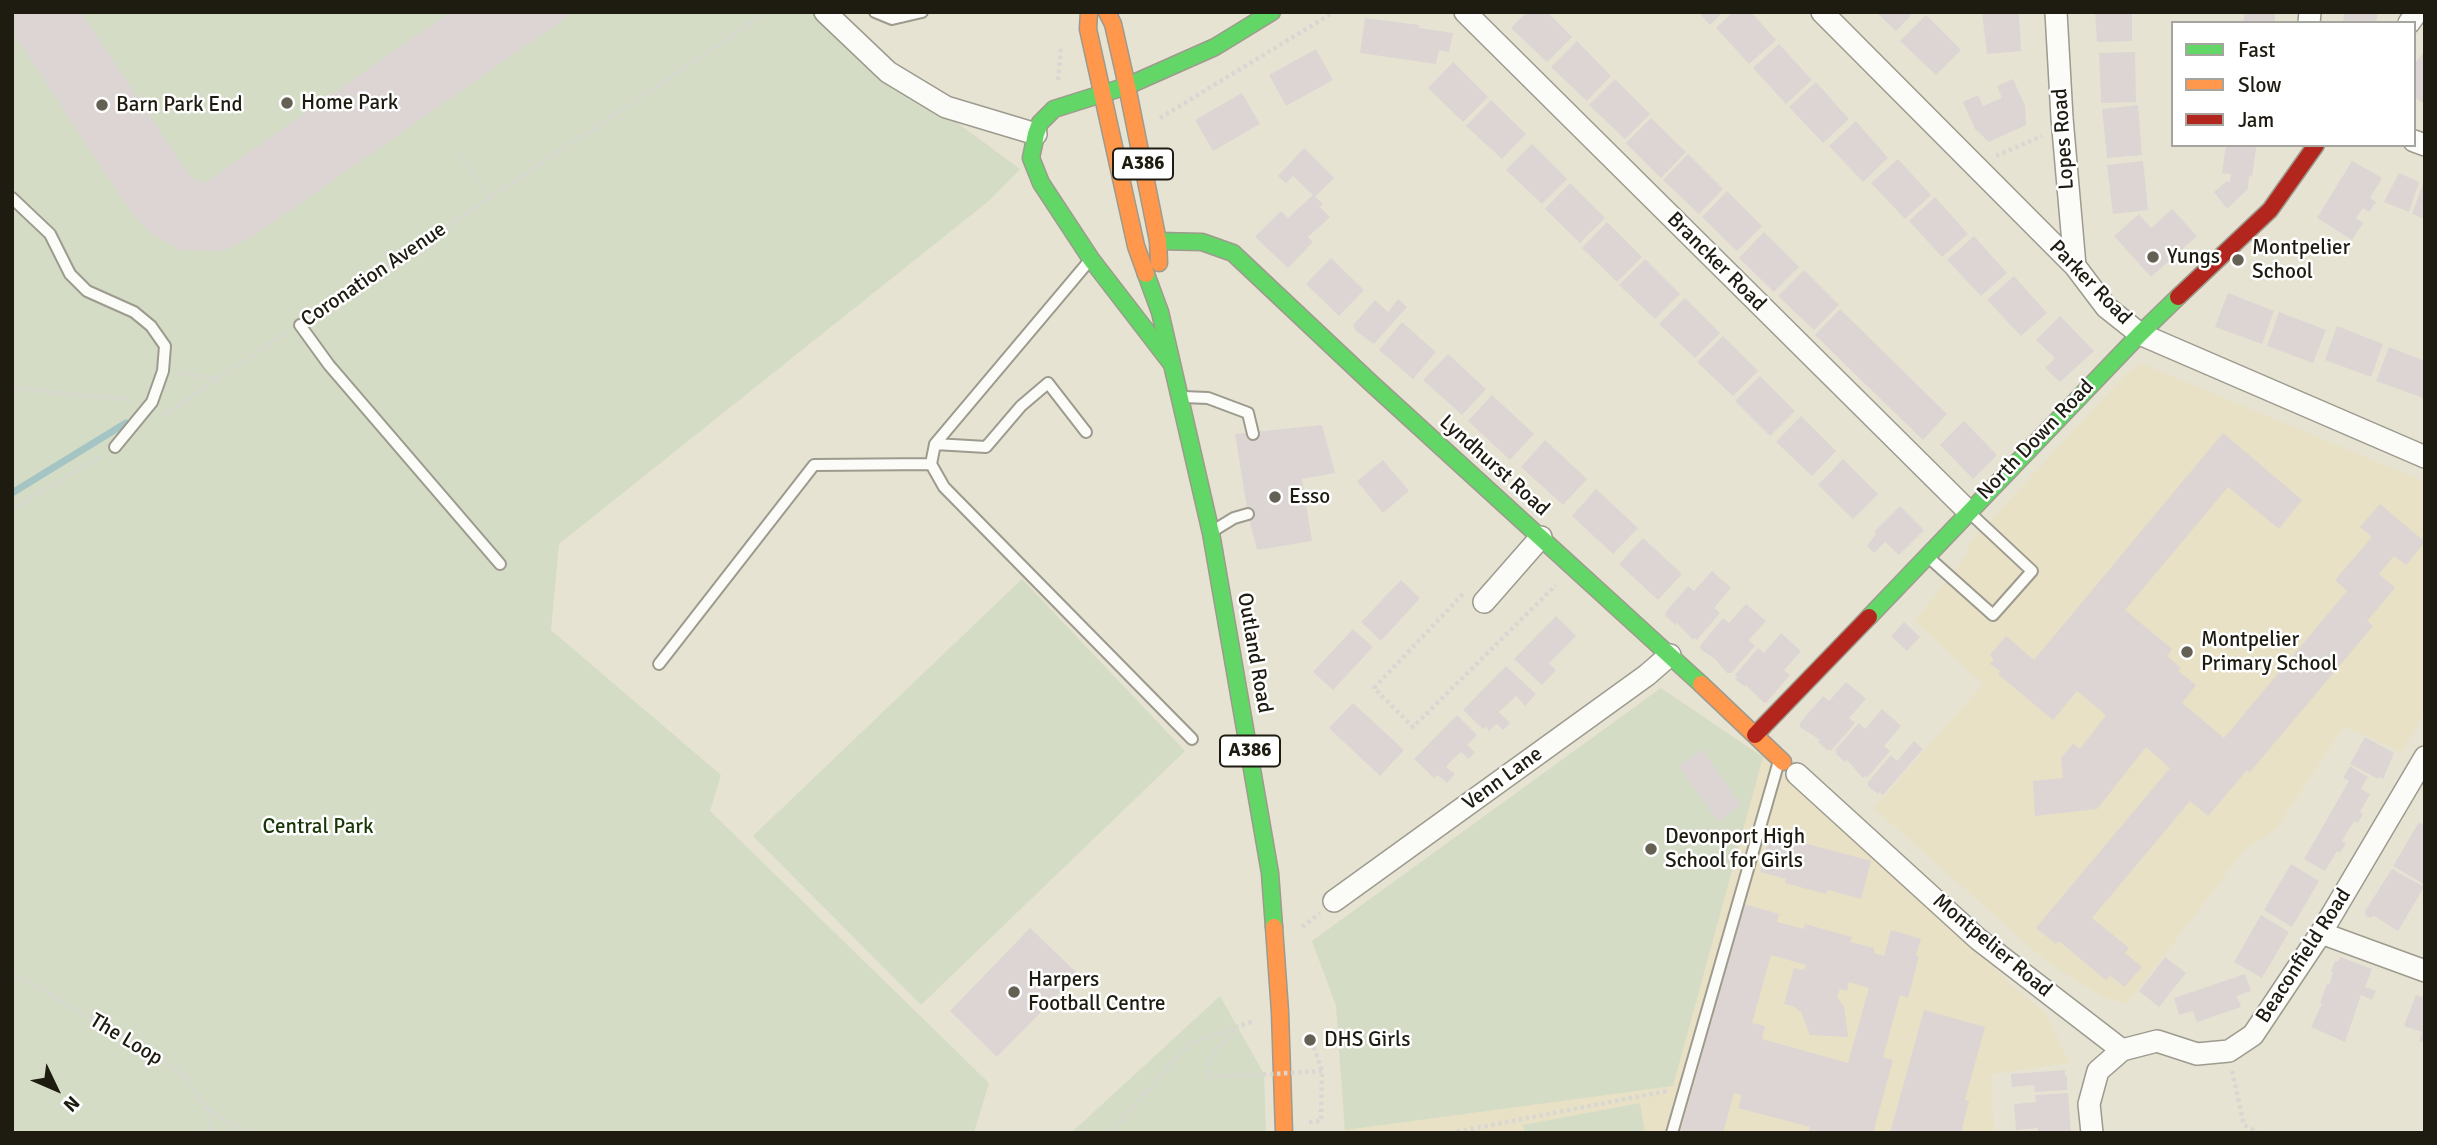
<!DOCTYPE html>
<style>
body{margin:0}
#map{position:relative;width:2437px;height:1145px;overflow:hidden;background:#e7e3d3;font-family:Signika,sans-serif}
canvas{display:block}
.frame{position:absolute;inset:0;border:14px solid #1e1b10;pointer-events:none}
.legend{position:absolute;left:2171px;top:21px;width:245px;height:126px;box-sizing:border-box;background:#fff;border:2px solid #a5a49f;margin:0;padding:9px 12px;list-style:none;font-size:21px;color:#1e1b10}
.legend li{display:flex;align-items:center;gap:14px;height:35px}
.legend b{width:35px;border:2px solid #a5a49f}
.north{position:absolute;left:21px;top:1054px;width:70px;height:70px;-webkit-text-stroke:5px #fff;paint-order:stroke;rotate:134deg;font-size:19px;font-weight:700;line-height:28px;text-align:center;color:#1e1b10}
.north::after{content:'';display:block;margin:auto;width:24px;height:32px;background:#1e1b10;clip-path:polygon(50% 0,100% 100%,50% 72%,0 100%)}
</style>
<div id="map">
<canvas width="2437" height="1145"></canvas>
<div class="frame"></div>
<ul class="legend">
<li><b style="height:9px;background:#63d668"></b>Fast</li>
<li><b style="height:9px;background:#ff974d"></b>Slow</li>
<li><b style="height:9px;background:#b3261e"></b>Jam</li>
</ul>
<div class="north">N</div>
</div>
<script>
const ctx = document.querySelector('canvas').getContext('2d');
ctx.lineJoin = 'round';
function fillPath(path, color) {
  ctx.fillStyle = color;
  ctx.fill(path, 'evenodd');
}
function toPath(rows) {
  const path = new Path2D();
  for (const r of rows) {
    path.moveTo(r[0], r[1]);
    for (let i = 2; i < r.length; i += 2) path.lineTo(r[i], r[i + 1]);
  }
  return path;
}
function strokePath(path, color, width, dash) {
  ctx.strokeStyle = color;
  ctx.lineWidth = width;
  ctx.lineCap = dash ? 'butt' : 'round';
  ctx.setLineDash(dash || []);
  ctx.stroke(path);
}
function drawText(font, color, halo, rows, align = 'center') {
  ctx.font = font + ' Signika,sans-serif';
  ctx.lineWidth = 5;
  ctx.setLineDash([]);
  ctx.textBaseline = 'middle';
  ctx.strokeStyle = halo;
  ctx.fillStyle = color;
  for (const [text, x, y, turn = 0] of rows) {
    ctx.save();
    ctx.translate(x, y);
    ctx.rotate((+turn || 0) * Math.PI / 180);
    ctx.textAlign = isNaN(turn) ? turn : align;
    if (halo) ctx.strokeText(text, 0, 0);
    ctx.fillText(text, 0, 0);
    ctx.restore();
  }
}
fillPath(toPath([
 [2141,363,2425,482,2425,712,2402,752,2344,726,2275,830,2245,849,2127,1004,2105,998,2047,962,1874,808,1983,684,1915,621,1970,551,1967,546,2123,377],
 [1661,688,1763,757,2023,995,2046,1013,2070,1063,1991,1074,1994,1133,1344,1133,1336,1006,1312,941]
]), '#e8e1c6');
fillPath(toPath([
 [12,12,813,12,822,23,1020,169,990,200,559,544,551,630,721,775,710,811,989,1083,974,1133,12,1133],
 [1022,579,1185,751,921,1005,753,836],
 [1661,688,1763,757,1673,1086,1345,1130,1336,1006,1312,941],
 [1220,996,1264,1074,1266,1133,1071,1133],
 [1640,1103,1645,1133,1525,1133,1523,1125]
]), '#d4dcc6');
strokePath(toPath([
 [12,493,126,423]
]), '#a4c5c4', 7);
fillPath(toPath([
 [12,12,81,12,191,178,205,183,450,12,574,12,252,237,223,251,180,250,152,234,133,215,12,31],
 [1527,12,1547,12,1572,37,1547,62,1511,28],
 [1698,12,1723,12,1710,25],
 [1733,12,1751,12,1776,40,1749,64,1716,28],
 [1876,12,1914,12,1896,31],
 [1982,12,2019,12,2021,51,1987,54],
 [2095,12,2132,12,2132,41,2097,42],
 [2245,12,2275,12,2275,20,2273,23,2243,23],
 [2344,12,2378,12,2376,23,2343,23],
 [1926,15,1961,50,1936,75,1900,41],
 [1365,18,1419,25,1419,28,1453,33,1449,52,1439,50,1436,64,1360,53],
 [1577,41,1611,76,1587,101,1551,67],
 [1779,44,1812,80,1786,104,1753,68],
 [1316,49,1333,80,1286,106,1269,75],
 [2425,50,2425,104,2414,97,2414,65],
 [2135,52,2136,102,2101,103,2099,53],
 [1453,62,1488,97,1463,122,1428,88],
 [1615,79,1650,114,1625,139,1589,105],
 [2013,79,2025,106,2026,125,1989,142,1975,129,1963,102,1978,95,1983,106,2002,98,1997,86],
 [1816,82,1849,119,1823,143,1789,107],
 [1242,93,1260,124,1213,151,1195,120],
 [1491,100,1526,134,1502,159,1466,126],
 [2138,105,2142,155,2107,158,2102,109],
 [1651,118,1686,152,1661,178,1626,143],
 [1856,121,1888,158,1863,182,1829,146],
 [1532,144,1567,179,1542,204,1506,170],
 [2226,145,2259,145,2256,148,2252,177,2249,176,2248,189,2227,209,2214,192,2227,181,2230,182,2231,174,2222,173],
 [1304,148,1334,178,1315,197,1323,204,1320,207,1330,217,1308,237,1313,242,1288,268,1255,237,1281,211,1288,218,1313,195,1293,176,1286,183,1278,176],
 [1688,154,1723,189,1699,214,1663,180],
 [1898,159,1931,195,1905,219,1871,183],
 [2143,161,2148,210,2113,214,2107,165],
 [2352,161,2382,178,2370,198,2376,202,2369,212,2363,208,2356,218,2363,223,2352,240,2317,218],
 [2399,173,2419,182,2409,212,2384,202],
 [2424,181,2425,181,2425,219,2412,214],
 [1570,183,1605,218,1580,243,1545,209],
 [1727,191,1762,226,1737,251,1702,217],
 [1935,197,1968,234,1942,257,1909,221],
 [2172,209,2197,236,2151,277,2114,236,2139,214,2151,228],
 [1607,222,1642,257,1617,282,1582,248],
 [1764,232,1799,267,1774,292,1739,258],
 [1974,236,2007,273,1981,296,1947,260],
 [1331,258,1364,290,1339,316,1306,284],
 [1645,259,1680,294,1655,319,1619,285],
 [1804,270,1839,305,1814,330,1778,296],
 [2014,276,2047,313,2021,336,1987,300],
 [2228,293,2274,311,2262,344,2215,327],
 [1685,298,1720,333,1695,358,1659,324],
 [1398,299,1407,307,1374,344,1356,331,1353,325,1375,300,1388,312],
 [1840,309,1947,414,1923,440,1815,335],
 [2279,312,2326,330,2313,363,2267,346],
 [2060,316,2094,351,2060,382,2045,368,2055,358,2036,340],
 [1402,322,1436,352,1413,379,1379,350],
 [2337,326,2383,344,2371,377,2325,360],
 [1723,336,1758,371,1733,396,1697,362],
 [2389,347,2425,361,2423,398,2376,381],
 [1448,354,1486,389,1462,415,1423,380],
 [1760,376,1795,411,1770,436,1735,401],
 [1492,395,1534,434,1510,460,1468,421],
 [1801,416,1836,451,1812,476,1776,442],
 [1964,421,1997,455,1973,479,1940,445],
 [1322,425,1335,473,1302,479,1312,541,1257,550,1248,514,1235,434],
 [2223,433,2302,500,2279,529,2228,487,2125,610,2172,649,2167,656,2181,668,2178,671,2196,685,2182,703,2224,738,2347,591,2335,580,2372,537,2360,527,2380,504,2425,542,2406,565,2394,556,2379,574,2395,588,2367,621,2373,626,2250,772,2247,770,2208,816,2190,801,2092,918,2129,948,2125,953,2142,967,2124,987,2110,975,2106,980,2059,941,2056,944,2036,928,2170,768,2146,747,2097,809,2035,816,2033,781,2063,778,2061,758,2073,744,2080,749,2106,715,2077,691,2053,720,1998,674,2000,671,1990,664,1994,659,1990,655,2006,636,2034,660],
 [1545,440,1587,479,1563,505,1521,467],
 [1843,459,1878,494,1853,519,1818,485],
 [1383,460,1409,491,1383,513,1357,481],
 [1596,489,1638,528,1613,554,1572,516],
 [1900,506,1924,530,1899,555,1885,542,1874,553,1867,546,1876,534,1874,532],
 [1643,538,1682,574,1658,600,1619,564],
 [1712,571,1731,588,1714,608,1720,613,1697,640,1694,638,1693,640,1680,626,1677,623,1675,625,1666,616,1665,613,1688,586,1694,591],
 [1401,580,1420,598,1381,641,1361,622],
 [1746,604,1766,621,1749,640,1755,646,1731,673,1727,673,1715,659,1700,649,1700,646,1723,618,1729,623],
 [1556,616,1576,636,1549,663,1556,670,1542,685,1514,659],
 [1904,622,1920,637,1907,651,1891,636],
 [1353,629,1373,647,1333,690,1313,672],
 [1781,633,1801,651,1784,670,1790,675,1766,703,1763,702,1746,685,1745,687,1735,679,1737,677,1735,675,1758,648,1764,653],
 [1506,666,1536,694,1525,706,1516,696,1499,712,1510,723,1503,730,1497,724,1489,731,1486,727,1483,729,1463,710],
 [1846,682,1866,699,1849,718,1855,723,1831,751,1829,749,1828,751,1818,742,1820,740,1800,727,1800,723,1823,696,1829,701],
 [1353,703,1404,750,1380,776,1329,728],
 [1882,709,1901,726,1884,746,1890,751,1867,778,1865,776,1863,778,1847,760,1845,762,1836,754,1837,752,1835,750,1859,723,1865,729],
 [1457,715,1477,735,1467,745,1475,752,1469,759,1461,752,1455,757,1446,767,1455,774,1447,783,1438,775,1434,778,1414,759],
 [2365,737,2394,753,2383,779,2379,777,2378,779,2350,764],
 [1914,741,1923,749,1883,795,1879,792,1878,794,1868,786,1868,782,1891,755,1897,761],
 [1702,749,1741,805,1718,822,1679,766],
 [2350,766,2368,777,2361,789,2370,794,2360,812,2363,814,2358,823,2354,821,2342,841,2346,843,2340,853,2337,851,2325,871,2304,859,2349,781,2343,778],
 [2419,822,2425,826,2425,885,2393,866],
 [1770,834,1871,861,1861,899,1828,890,1826,894,1785,883,1786,879,1760,872],
 [2291,864,2319,881,2292,927,2264,910],
 [2392,869,2424,887,2398,931,2374,916,2370,918,2366,916,2365,911],
 [1744,904,1779,914,1777,922,1804,929,1805,924,1852,937,1850,942,1874,948,1874,953,1884,956,1891,930,1921,939,1916,955,1919,956,1908,998,1900,995,1883,1057,1893,1060,1873,1133,1808,1133,1810,1127,1738,1108,1742,1095,1734,1093,1723,1133,1680,1133],
 [1771,955,1806,965,1804,970,1794,968,1784,1004,1793,1006,1801,1012,1810,1035,1848,1037,1844,1007,1837,997,1840,989,1847,991,1849,982,1869,988,1848,1063,1762,1039,1765,1026,1752,1023],
 [2261,915,2289,932,2262,978,2234,962],
 [1030,928,1078,974,997,1057,950,1011],
 [2165,957,2186,973,2159,1007,2139,991],
 [2340,957,2372,969,2365,987,2376,991,2372,1000,2361,995,2345,1042,2311,1027,2322,1004,2320,1003,2327,984,2329,985,2333,973,2331,972,2335,961,2338,962],
 [2245,974,2251,991,2237,996,2241,1007,2197,1022,2193,1011,2179,1015,2174,998],
 [2416,995,2425,998,2425,1043,2419,1041,2422,1032,2404,1026],
 [1924,1010,1985,1027,1965,1100,1969,1101,1961,1133,1890,1133],
 [2065,1070,2065,1076,2067,1075,2067,1090,2035,1092,2034,1085,2012,1087,2011,1074],
 [2068,1093,2071,1132,2038,1133,2038,1128,2016,1130,2014,1104,2036,1102,2035,1095]
]), '#dcd5d3');
const lane = toPath([
 [875,12,892,19,922,12],
 [12,198,50,234,70,274,87,291,134,312,151,326,165,346,163,371,152,402,115,447],
 [1090,260,935,444,931,464,944,487,1192,739],
 [300,325,329,365,500,564],
 [1183,397,1208,398,1248,413,1253,434],
 [935,444,986,447,1021,406,1048,383,1086,432],
 [1216,529,1234,518,1248,514],
 [1927,556,1993,615,2032,571,1970,513],
 [659,664,814,465,931,464],
 [1672,1133,1779,761]
]);
const street = toPath([
 [825,12,888,72,946,107,1036,134],
 [1465,12,1968,511],
 [1822,12,2075,266,2106,307,2140,334,2425,457],
 [2056,12,2062,118,2075,266],
 [2309,23,2310,12],
 [2409,23,2417,12],
 [2414,141,2425,145],
 [1484,602,1541,537],
 [1797,774,1978,939,2122,1050],
 [1334,901,1647,675,1670,655],
 [2321,933,2425,971],
 [2092,1133,2089,1104,2098,1071,2122,1050,2157,1041,2197,1054,2229,1051,2253,1035,2321,933,2425,757]
]);
const fast = toPath([
 [1158,241,1202,242,1233,253,1370,382,1701,684],
 [1146,274,1160,312,1211,533,1270,873,1274,927],
 [1171,363,1091,259,1041,183,1031,158,1036,134,1040,123,1054,109,1127,86,1215,47,1272,12],
 [1869,617,2140,334,2178,297]
]);
const slow = toPath([
 [1089,12,1088,29,1136,246,1146,274],
 [1107,12,1113,24,1127,86,1158,241,1159,263],
 [1701,684,1783,762],
 [1274,927,1280,1012,1284,1133]
]);
const jam = toPath([
 [2178,297,2270,210,2316,145],
 [1755,735,1869,617]
]);
strokePath(lane, '#9d9a8e', 14);
strokePath(street, '#9d9a8e', 24);
strokePath(fast, '#9d9a8e', 19);
strokePath(slow, '#9d9a8e', 19);
strokePath(jam, '#9d9a8e', 19);
strokePath(toPath([
 [1058,80,1061,47],
 [1160,118,1334,12],
 [459,154,490,198],
 [1996,156,2042,136],
 [313,316,768,12],
 [178,373,218,379],
 [12,388,133,400],
 [164,415,288,332],
 [12,510,101,456],
 [1463,594,1374,688,1413,727,1556,585],
 [1302,927,1320,913],
 [12,973,127,1039,184,1075,208,1110,210,1133],
 [1234,1030,1208,1061,1208,1076,1255,1075],
 [2232,1071,2244,1125,2259,1133],
 [208,1110,248,1133],
 [1309,1122,1321,1121,1322,1071,1311,1039],
 [1110,1133,1189,1044,1254,1021],
 [1450,1133,1667,1091]
]), '#d9d7d2', 4.5, [3.5, 3.5]);
strokePath(lane, '#fbfbf8', 10);
strokePath(street, '#fbfbf8', 21);
strokePath(fast, '#63d668', 16);
strokePath(slow, '#ff974d', 16);
strokePath(jam, '#b3261e', 16);
strokePath(toPath([
 [1256,1075,1322,1071]
]), '#d9d7d2', 4.5, [3.5, 3.5]);
for (const [x, y, r, color] of [
 [287,103,7,"#646154"],
 [102,105,7,"#646154"],
 [2153,257,7,"#646154"],
 [2238,260,7,"#646154"],
 [1275,497,7,"#646154"],
 [2187,652,7,"#646154"],
 [1651,849,7,"#646154"],
 [1014,992,7,"#646154"],
 [1310,1040,7,"#646154"]
]) {
  const dot = new Path2D();
  dot.arc(x, y, r, 0, 2 * Math.PI);
  ctx.fillStyle = color;
  ctx.fill(dot);
  strokePath(dot, '#fff', 2.5);
}
for (const [x, y, w] of [
 [1143,164,60],
 [1250,751,60]
]) {
  const box = new Path2D();
  box.roundRect(x - w / 2, y - 15.5, w, 31, 5);
  ctx.fillStyle = '#fff';
  ctx.fill(box);
  strokePath(box, '#1e1b10', 2);
}
drawText('bold 19px', '#1e1b10', null, [
 ["A386",1143,164],
 ["A386",1250,751]
]);
drawText('21px', '#1e1b10', '#fff', [
 ["Home Park",301,103],
 ["Barn Park End",116,105],
 ["Montpelier",2252,248],
 ["School",2252,272],
 ["Yungs",2167,257],
 ["Esso",1289,497],
 ["Montpelier",2201,640],
 ["Primary School",2201,664],
 ["Devonport High",1665,837],
 ["School for Girls",1665,861],
 ["Harpers",1028,980],
 ["Football Centre",1028,1004],
 ["DHS Girls",1324,1040]
], 'left');
drawText('21px', '#1e1b10', '#fff', [
 ["Lopes Road",2064,139,-94],
 ["Brancker Road",1716,262,45],
 ["Coronation Avenue",374,275,-34],
 ["Parker Road",2090,283,46],
 ["North Down Road",2036,440,-46],
 ["Lyndhurst Road",1494,466,42],
 ["Outland Road",1254,653,80],
 ["Venn Lane",1503,779,-36],
 ["Montpelier Road",1992,946,40],
 ["Beaconfield Road",2304,956,-57],
 ["The Loop",126,1040,31]
]);
drawText('21px', '#183606', '#fff', [
 ["Central Park",318,827]
]);
</script>
